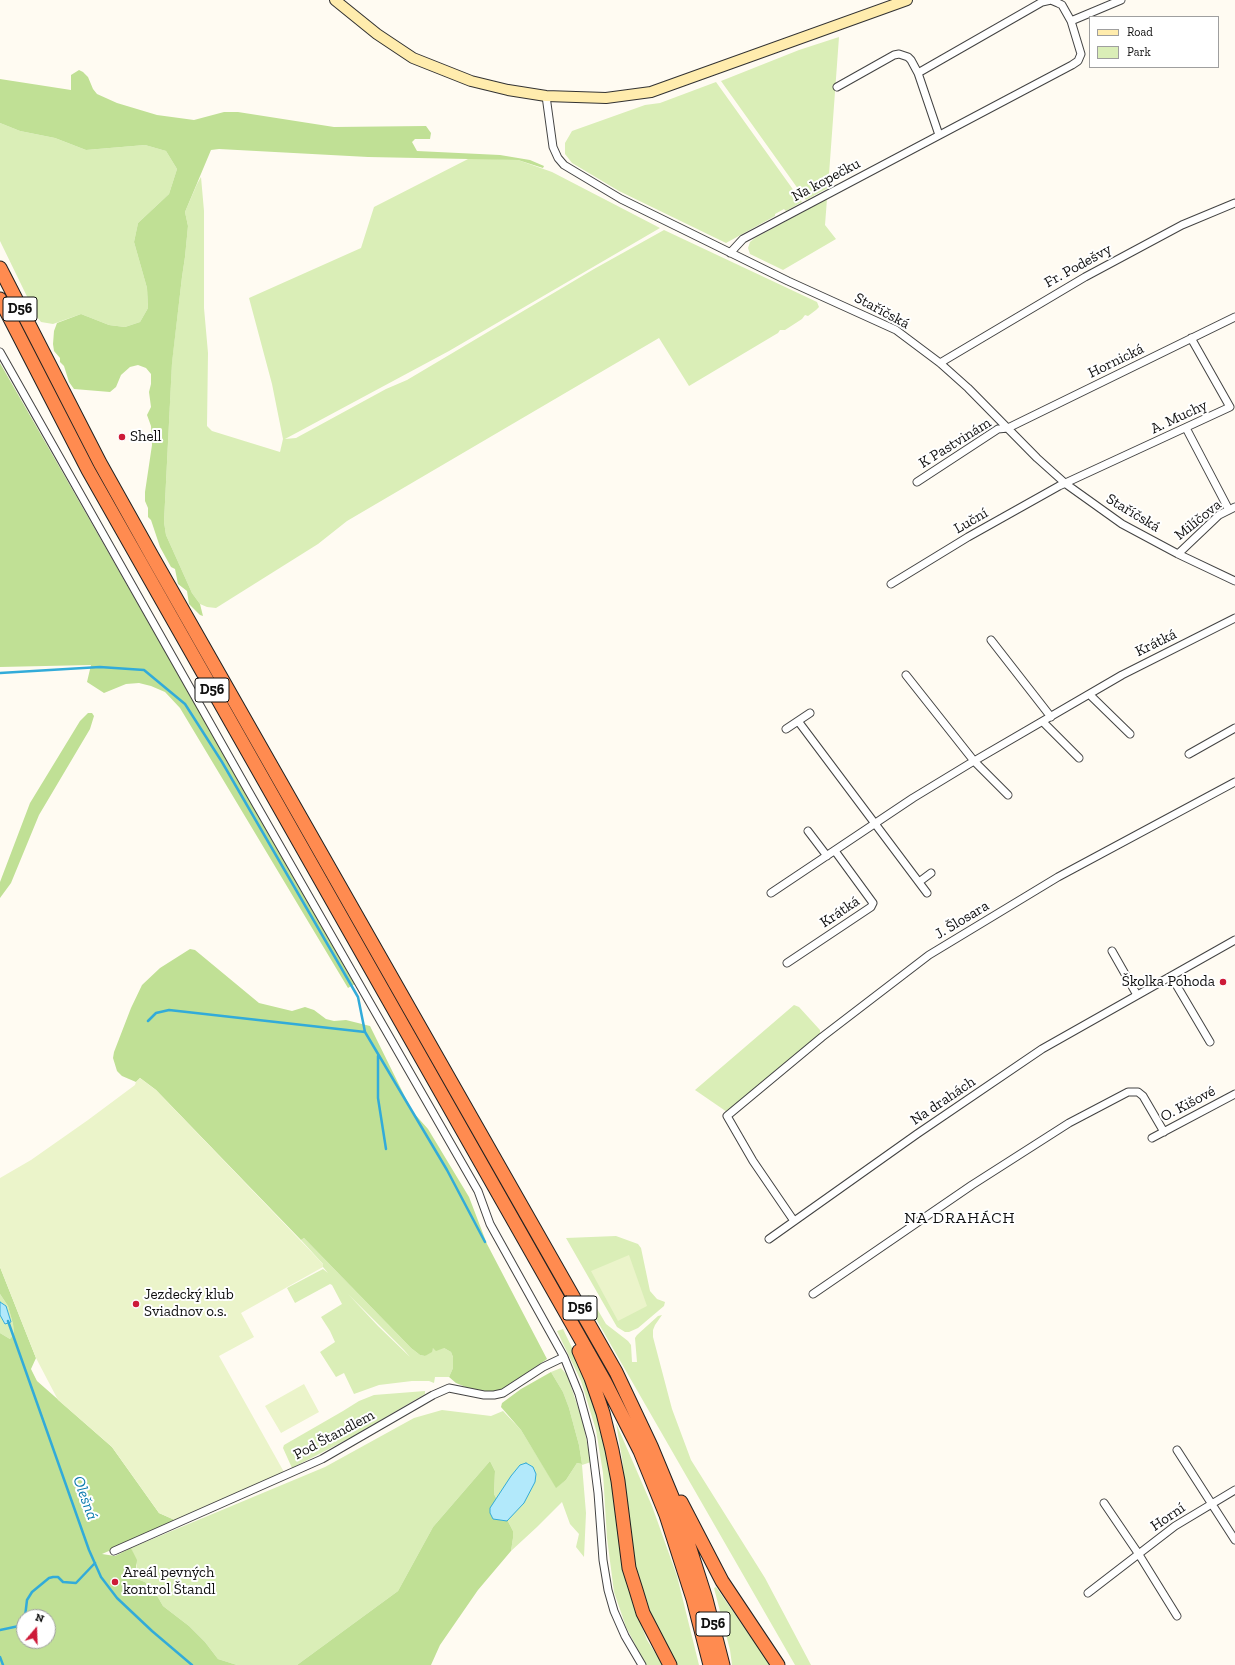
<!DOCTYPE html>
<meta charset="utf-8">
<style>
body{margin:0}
#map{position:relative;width:1235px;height:1665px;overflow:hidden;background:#fffbf2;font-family:"Zilla Slab",serif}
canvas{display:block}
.legend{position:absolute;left:1089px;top:16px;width:130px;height:52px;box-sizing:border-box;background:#fff;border:1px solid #9f9f9f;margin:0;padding:5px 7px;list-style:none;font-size:12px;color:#101010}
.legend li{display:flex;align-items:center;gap:8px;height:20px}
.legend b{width:20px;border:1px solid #9f9f9f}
.north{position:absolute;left:16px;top:1609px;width:40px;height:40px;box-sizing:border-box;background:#fff;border:1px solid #9f9f9f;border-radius:50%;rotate:19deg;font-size:11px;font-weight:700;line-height:16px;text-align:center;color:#101010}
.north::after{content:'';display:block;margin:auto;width:14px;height:18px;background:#cd1a38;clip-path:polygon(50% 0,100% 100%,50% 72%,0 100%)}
</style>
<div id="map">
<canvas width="1235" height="1665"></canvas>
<ul class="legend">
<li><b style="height:5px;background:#ffecad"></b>Road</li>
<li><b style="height:11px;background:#daeeb7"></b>Park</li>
</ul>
<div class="north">N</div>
</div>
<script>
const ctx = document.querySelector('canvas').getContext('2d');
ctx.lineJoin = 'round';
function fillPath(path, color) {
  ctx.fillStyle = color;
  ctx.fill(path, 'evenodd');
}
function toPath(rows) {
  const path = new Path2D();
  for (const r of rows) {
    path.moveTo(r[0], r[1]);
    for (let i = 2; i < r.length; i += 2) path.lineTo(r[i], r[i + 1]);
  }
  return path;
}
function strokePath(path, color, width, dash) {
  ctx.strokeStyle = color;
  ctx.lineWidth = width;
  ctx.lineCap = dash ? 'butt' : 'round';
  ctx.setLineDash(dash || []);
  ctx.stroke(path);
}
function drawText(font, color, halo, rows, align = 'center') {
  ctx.font = font + ' "Zilla Slab",serif';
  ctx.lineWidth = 4;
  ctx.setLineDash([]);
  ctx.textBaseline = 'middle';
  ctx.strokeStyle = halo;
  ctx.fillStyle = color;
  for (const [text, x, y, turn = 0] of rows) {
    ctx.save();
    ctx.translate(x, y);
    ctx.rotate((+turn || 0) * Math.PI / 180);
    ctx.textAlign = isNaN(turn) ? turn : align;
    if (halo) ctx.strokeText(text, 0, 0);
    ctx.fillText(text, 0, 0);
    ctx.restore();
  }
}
fillPath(toPath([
 [839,37,828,188,806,200,721,81,799,50],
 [716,82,802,202,786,211,784,209,775,214,775,216,726,243,619,191,572,163,565,154,565,143,572,131,645,105,660,103],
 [0,123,20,131,55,138,86,150,145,145,166,151,177,169,169,194,138,223,134,242,147,288,148,308,140,322,125,327,109,325,81,314,53,324,41,322,37,317,0,241],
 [470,158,518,160,552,172,660,228,449,351,285,439,296,438,386,389,407,380,594,269,664,230,817,302,819,307,816,310,808,316,805,315,802,319,785,330,780,330,778,333,689,386,659,338,347,521,318,544,216,608,207,607,200,604,192,593,166,535,164,522,172,362,182,277,185,257,188,226,185,212,197,184,201,177,204,211,204,308,208,353,207,426,212,431,280,452,283,439,272,384,249,298,361,248,374,207],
 [827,199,825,225,836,239,783,270,750,254,748,248,750,242,755,238],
 [794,1005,799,1007,820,1030,820,1035,727,1112,695,1090],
 [616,1236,638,1244,641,1248,650,1291,657,1299,665,1302,664,1306,638,1328,629,1332,625,1332,617,1327,566,1238],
 [304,1238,411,1348,420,1355,425,1356,433,1348,444,1348,451,1352,453,1357,453,1368,449,1377,435,1377,434,1383,429,1381,412,1381,379,1385,354,1394,344,1373,336,1377,320,1352,335,1342,330,1331,321,1317,342,1304,332,1285,330,1284,295,1303,287,1288,323,1269,328,1273,323,1267,323,1264,301,1240],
 [348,1294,404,1350,410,1357,378,1326],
 [0,1294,8,1306,13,1324,14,1334,10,1339,0,1333,0,1315,5,1324,11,1322,6,1306,0,1302],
 [589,1295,606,1324,628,1341,631,1345,632,1362,637,1362,635,1338,637,1335,658,1316,662,1315,655,1325,653,1330,653,1337,672,1409,691,1460,765,1578,811,1665,795,1665,584,1298],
 [563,1329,588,1381,608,1455,622,1563,633,1604,647,1640,663,1665,646,1665,626,1627,614,1592,607,1538,603,1473,596,1430,581,1381,557,1331],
 [561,1368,567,1375,582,1419,591,1462,582,1465,586,1513,584,1557,576,1547,579,1534,570,1524,562,1502,537,1527,511,1551,513,1538,513,1531,494,1494,495,1471,490,1461,433,1527,398,1591,297,1665,237,1665,218,1659,205,1642,189,1626,163,1606,155,1592,145,1582,137,1579,135,1576,137,1565,131,1548,325,1467,414,1418,442,1410,491,1416,503,1411,521,1430,556,1487,566,1480,577,1463,582,1464,579,1445,569,1408,563,1392,551,1372],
 [425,1391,425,1394,350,1438,292,1468,283,1448,284,1445,343,1411,359,1401,374,1395],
 [616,1423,652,1506,677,1576,699,1665,677,1665,654,1624,643,1596,632,1558,622,1458],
 [716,1587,770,1665,732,1665,730,1650,714,1588]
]), '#daeeb7');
fillPath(toPath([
 [79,70,83,72,88,77,93,89,97,94,117,103,157,115,194,120,224,112,238,112,334,127,426,126,431,133,430,139,415,139,412,142,417,151,500,155,530,160,544,166,543,168,518,160,368,157,219,149,211,150,185,212,188,226,185,257,182,277,172,363,164,522,166,535,192,593,200,604,203,616,200,615,189,604,187,591,178,584,175,569,171,567,160,547,151,520,148,517,148,508,145,501,145,492,152,445,151,426,147,415,151,407,149,392,151,384,151,374,146,368,138,365,130,367,121,375,116,387,110,392,74,389,69,382,64,366,60,362,60,358,54,351,53,344,54,331,57,323,81,314,109,325,125,327,140,322,148,308,147,288,134,242,138,223,169,194,177,169,166,151,145,145,86,150,55,138,20,131,0,123,0,79,71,90,71,75],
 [0,363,355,984,348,988,180,708,165,692,151,686,139,683,126,684,104,693,87,682,91,665,0,667],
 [88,713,92,713,94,716,90,729,39,815,11,883,0,898,0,882,30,803,80,721],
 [190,949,195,950,259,1003,292,1011,305,1007,314,1010,326,1019,334,1021,346,1020,370,1026,412,1111,428,1129,469,1197,487,1244,547,1359,503,1389,492,1392,468,1388,456,1383,449,1377,453,1368,453,1357,451,1352,444,1348,436,1351,433,1348,432,1352,425,1356,420,1355,411,1348,304,1238,301,1240,156,1090,140,1078,136,1082,122,1076,117,1071,113,1058,114,1052,131,1008,142,985,160,968],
 [0,1267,36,1358,31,1369,37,1381,112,1447,159,1513,177,1521,102,1554,115,1556,131,1548,137,1560,135,1576,137,1579,145,1582,155,1592,163,1606,189,1626,205,1642,218,1659,237,1665,0,1665,0,1333,10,1339,14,1334,13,1324,8,1306,0,1294],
 [24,1617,48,1617,48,1641,24,1641],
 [551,1372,563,1392,569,1408,579,1445,582,1464,577,1463,566,1480,556,1488,521,1430,501,1407,502,1403,521,1389],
 [490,1461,495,1471,494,1494,513,1531,513,1538,511,1551,478,1590,440,1645,431,1665,297,1665,398,1591,433,1527]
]), '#c0e095');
fillPath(toPath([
 [140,1078,156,1090,323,1264,323,1267,241,1313,254,1337,219,1356,284,1472,177,1521,159,1513,112,1447,58,1400,36,1358,0,1267,0,1178,31,1160,88,1120,135,1085,136,1082],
 [629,1255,647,1306,618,1321,591,1271],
 [304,1384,319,1412,281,1433,265,1406]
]), '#ebf4ca');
const water = toPath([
 [0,1302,6,1306,11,1322,5,1324,0,1315,0,1302],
 [526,1463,533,1467,536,1474,535,1482,524,1503,507,1521,493,1519,490,1513,490,1508,511,1476,520,1465,526,1463]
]);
fillPath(water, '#b2e9fb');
strokePath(water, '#32abd9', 1);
strokePath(toPath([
 [0,673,100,667,144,670,185,704,222,762,358,997,365,1032,447,1170,485,1242],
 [148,1021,156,1013,169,1010,365,1032],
 [378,1056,378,1098,386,1149],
 [8,1321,89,1550,101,1577,117,1598,152,1631,192,1665],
 [25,1617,27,1600,32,1592,49,1578,53,1577,58,1577,63,1582,76,1583,95,1563],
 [0,1630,19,1626,24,1619],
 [0,1657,3,1665]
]), '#32abd9', 2.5);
const street = toPath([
 [918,73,1042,2,1051,0,1058,3,1062,5,1071,21],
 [837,87,894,55,899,54,908,57,911,60,918,73,939,135],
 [546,96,553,147,558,158,564,165,621,199,788,281,896,330,940,363,968,388,1037,458,1066,484,1122,524,1178,554,1235,581],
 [730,253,743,239,1072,65,1078,61,1081,54,1071,21,1121,0],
 [0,352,249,792,478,1191,490,1224,564,1357,579,1394,591,1438,598,1493,603,1560,608,1590,614,1611,625,1636,642,1665],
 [940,363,1085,277,1182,225,1235,203],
 [1186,428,1229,510],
 [917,482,998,429,1008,428,1235,317],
 [1178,554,1219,515,1235,507],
 [891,584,968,537,1059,486,1230,407,1191,338],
 [991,640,1051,717],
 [906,675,974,761,1008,795],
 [1090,695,1130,734],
 [798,721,927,893],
 [1043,722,1079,758],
 [786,729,810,713],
 [1189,754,1235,728],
 [808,831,827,856],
 [919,882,931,873],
 [771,893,913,798,969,764,1122,675,1235,618],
 [1112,951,1137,995],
 [787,963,871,907,873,903,835,851],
 [1171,976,1210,1042],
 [1152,1138,1235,1094],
 [794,1221,753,1161,727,1116,822,1037,929,955,1058,877,1235,782],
 [769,1239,917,1134,1042,1049,1235,940],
 [813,1294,972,1185,1069,1123,1128,1092,1138,1092,1143,1096,1164,1132],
 [1177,1450,1235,1540],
 [1104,1503,1138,1553,1177,1616],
 [114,1551,322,1459,433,1395,449,1388,484,1395,494,1395,503,1393,543,1367,564,1357],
 [1088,1593,1175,1526,1235,1490]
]);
const secondary = toPath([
 [335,0,377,34,413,58,471,81,508,90,546,96,606,98,651,92,907,0]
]);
const highway = toPath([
 [0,268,100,463,152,556,616,1372,651,1446,678,1511,706,1599,723,1665],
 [0,299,88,470,605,1382,640,1451,666,1515,693,1599,710,1665],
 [579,1351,591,1378,603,1413,612,1450,618,1481,629,1568,636,1590,643,1613,670,1665],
 [681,1502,722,1581,778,1665]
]);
strokePath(street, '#434343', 9);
strokePath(secondary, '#323232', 12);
strokePath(highway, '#212121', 15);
strokePath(street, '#fff', 7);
strokePath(secondary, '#ffecad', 10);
strokePath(highway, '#ff8b50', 13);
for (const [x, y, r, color] of [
 [122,437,4,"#cd1a38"],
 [1223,982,4,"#cd1a38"],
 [136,1304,4,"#cd1a38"],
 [115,1582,4,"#cd1a38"]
]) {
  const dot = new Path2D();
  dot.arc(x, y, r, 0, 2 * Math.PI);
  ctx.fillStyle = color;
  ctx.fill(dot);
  strokePath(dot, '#fff', 1.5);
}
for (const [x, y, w] of [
 [20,309,34],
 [212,690,34],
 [580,1308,34],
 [713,1624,34]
]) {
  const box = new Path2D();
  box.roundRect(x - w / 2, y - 12, w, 24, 3);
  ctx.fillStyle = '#fff';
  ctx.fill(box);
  strokePath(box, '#101010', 1);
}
drawText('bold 14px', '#101010', null, [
 ["D56",20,309],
 ["D56",212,690],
 ["D56",580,1308],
 ["D56",713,1624]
]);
drawText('15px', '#101010', '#fff', [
 ["Na kopečku",826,180,-28],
 ["Fr. Podešvy",1078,266,-29],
 ["Staříčská",882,311,28],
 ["Hornická",1116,361,-26],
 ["A. Muchy",1179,417,-25],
 ["K Pastvinám",955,443,-32],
 ["Staříčská",1133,513,31],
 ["Milíčova",1198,520,-39],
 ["Luční",971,521,-30],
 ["Krátká",1156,643,-26],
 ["Krátká",840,912,-34],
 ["J. Šlosara",962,920,-31],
 ["Na drahách",943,1101,-34],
 ["O. Kišové",1188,1104,-28],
 ["Pod Štandlem",334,1435,-28],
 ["Horní",1168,1517,-34]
]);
drawText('15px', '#101010', '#fff', [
 ["Shell",130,437],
 ["Školka Pohoda",1215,982,"right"],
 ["Jezdecký klub",144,1295],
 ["Sviadnov o.s.",144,1312],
 ["Areál pevných",123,1573],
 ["kontrol Štandl",123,1590]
], 'left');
ctx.letterSpacing = '1px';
drawText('16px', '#101010', '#fff', [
 ["NA DRAHÁCH",960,1218]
]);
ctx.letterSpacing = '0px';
drawText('italic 16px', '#0c7bae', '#fff', [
 ["Olešná",85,1498,70]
]);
</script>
